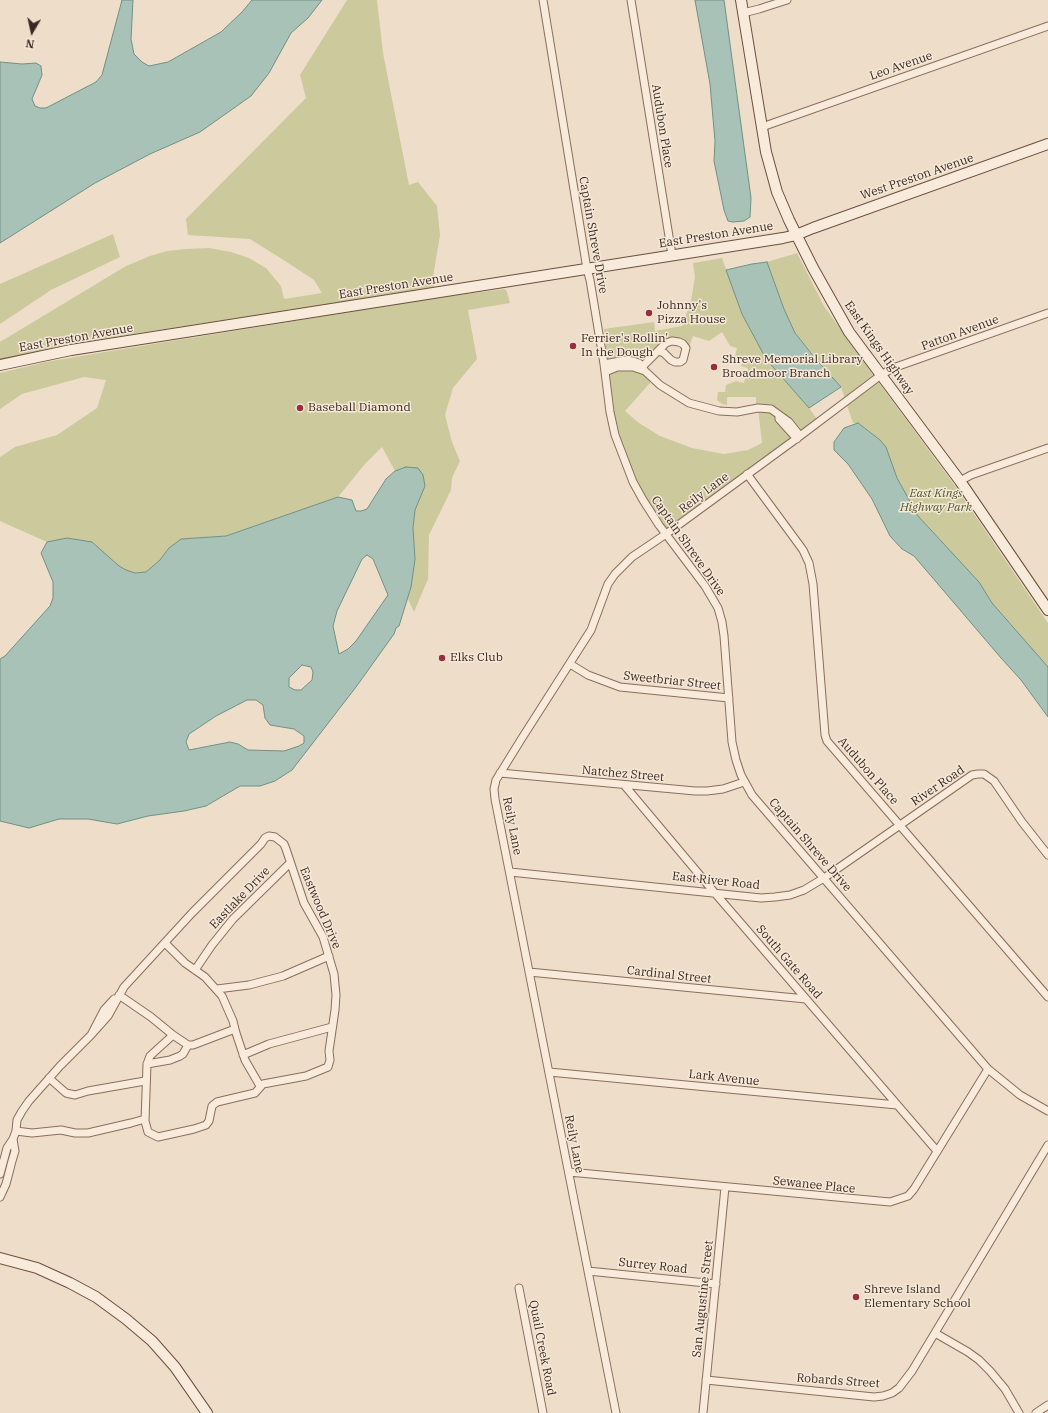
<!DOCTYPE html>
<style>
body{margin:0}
#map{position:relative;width:1048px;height:1413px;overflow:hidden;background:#eeddc8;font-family:"IBM Plex Serif",serif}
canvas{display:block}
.north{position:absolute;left:12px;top:12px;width:40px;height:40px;-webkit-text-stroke:3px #f5e8d8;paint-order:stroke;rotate:189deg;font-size:11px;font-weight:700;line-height:16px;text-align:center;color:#3b2921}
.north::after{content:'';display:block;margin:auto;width:14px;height:18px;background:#3b2921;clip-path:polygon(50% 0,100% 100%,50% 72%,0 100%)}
</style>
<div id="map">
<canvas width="1048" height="1413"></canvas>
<div class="north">N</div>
</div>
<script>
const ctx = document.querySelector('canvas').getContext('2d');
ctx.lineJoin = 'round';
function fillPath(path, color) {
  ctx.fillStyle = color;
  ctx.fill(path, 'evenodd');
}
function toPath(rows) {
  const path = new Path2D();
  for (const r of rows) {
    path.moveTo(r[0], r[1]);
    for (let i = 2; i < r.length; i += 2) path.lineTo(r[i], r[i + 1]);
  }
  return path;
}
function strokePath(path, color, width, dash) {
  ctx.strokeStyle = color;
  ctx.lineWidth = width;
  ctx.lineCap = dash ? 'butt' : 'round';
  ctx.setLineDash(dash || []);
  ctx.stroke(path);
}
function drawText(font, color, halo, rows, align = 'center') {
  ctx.font = font + ' "IBM Plex Serif",serif';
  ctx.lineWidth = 3;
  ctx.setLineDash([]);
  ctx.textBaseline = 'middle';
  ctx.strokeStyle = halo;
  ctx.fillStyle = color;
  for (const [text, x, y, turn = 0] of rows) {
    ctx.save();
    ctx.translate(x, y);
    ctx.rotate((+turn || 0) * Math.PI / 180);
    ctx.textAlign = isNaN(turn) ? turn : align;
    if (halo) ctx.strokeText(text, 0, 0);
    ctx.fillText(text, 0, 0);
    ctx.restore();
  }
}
fillPath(toPath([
 [347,0,377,0,383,53,409,185,418,182,437,206,440,235,433,277,434,288,74,343,0,360,0,342,126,266,150,256,167,251,186,249,209,248,231,252,249,258,266,268,281,286,284,299,322,293,314,280,282,259,250,239,188,235,186,219,306,98,300,75],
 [113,234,120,257,51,290,0,324,0,284],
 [797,253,824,306,879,383,953,483,1048,623,1048,667,992,603,979,582,918,516,897,478,886,447,880,440,858,423,853,423,841,387,795,333,784,309,767,262],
 [722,258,741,312,766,359,809,408,819,422,666,534,633,482,615,435,607,394,610,372,633,367,651,377,650,383,625,411,639,423,660,436,692,448,724,454,748,450,762,443,758,408,756,405,756,397,727,397,727,405,722,404,717,400,718,392,725,392,726,385,736,381,744,383,748,368,741,366,743,359,735,357,737,348,730,346,722,332,709,341,693,336,689,347,672,341,642,367,609,363,607,358,604,330,604,329,654,322,655,331,682,326,691,301,695,277,693,263],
 [505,289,507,292,510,303,468,310,477,359,453,388,445,415,452,442,460,461,452,478,451,490,429,535,428,579,414,612,408,599,415,559,413,527,415,510,425,486,406,467,395,471,382,447,365,464,338,497,226,536,181,539,169,548,160,560,146,572,135,573,126,570,119,566,92,542,47,542,0,521,0,457,15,447,57,435,97,408,106,380,84,377,22,394,0,409,0,373,46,362,111,351,435,298]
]), '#ccca9c');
const water = toPath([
 [122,0,133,0,131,39,134,54,142,62,149,66,168,62,221,32,242,12,252,0,322,0,308,18,291,33,269,73,251,96,200,132,150,154,95,183,0,243,0,62,22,64,36,63,41,66,42,75,32,99,35,106,40,108,46,108,96,82,102,75,122,0],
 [695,0,724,0,751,198,750,217,744,221,733,222,728,221,724,210,714,161,715,141,710,84,695,0],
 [767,262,784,309,795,333,815,358,841,387,809,408,766,359,742,314,726,270,752,264,767,262],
 [858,423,880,440,886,447,897,478,918,516,979,582,992,603,1048,667,1048,717,1021,680,1001,658,914,556,902,549,890,536,872,499,848,464,834,450,834,442,844,428,858,423],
 [406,467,418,468,423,475,425,486,415,510,413,528,415,559,411,587,399,626,396,628,394,634,356,687,292,770,275,781,260,786,240,786,206,806,184,811,148,816,117,824,88,819,59,819,29,828,0,821,0,659,5,656,50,606,53,598,53,582,41,553,47,542,67,538,92,542,119,566,126,570,135,573,146,572,160,560,169,548,181,539,226,536,338,497,352,500,356,511,361,511,367,509,386,479,395,471,406,467],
 [367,555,373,559,388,595,356,641,348,649,339,654,333,626,337,611,362,559,367,555],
 [302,665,311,667,313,672,312,680,301,690,295,690,289,687,289,678,302,665],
 [247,700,256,700,263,705,265,718,270,725,294,729,304,736,304,743,299,746,284,751,248,750,238,744,230,742,189,750,186,742,189,734,216,716,247,700]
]);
fillPath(water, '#a9c2b7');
strokePath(water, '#6f9183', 1);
const street = toPath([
 [543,0,587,269,590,280,604,364,610,412,615,435,633,482,643,500,659,525,705,586,718,608,722,622,724,636,732,742,736,760,741,775,752,795,988,1069,1020,1095,1048,1111],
 [631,0,672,255],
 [743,13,759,9,787,0],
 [762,127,1048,26],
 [604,364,626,360,633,361,639,363,645,371,633,367,617,367,605,372],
 [642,367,666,343,672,341,679,342,683,344,686,348,683,360,680,362,675,362,671,360,664,353,659,351],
 [645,371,660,385,689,403,719,411,737,412,758,408,771,409,789,422,800,436],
 [779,416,779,419,797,439],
 [747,474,792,535,803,550,809,563,813,584,825,735,827,741,1048,997],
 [960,481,971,475,1048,448],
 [570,664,588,675,620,687,729,698],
 [500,773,695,791,707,791,723,789,744,782],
 [625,786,714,892,937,1151],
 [510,872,761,898,775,897,790,895,804,890,824,878,972,775,978,774,984,774,994,781,1022,822,1048,855],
 [165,943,185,963,205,977,222,996,233,1021,236,1033,245,1060,260,1086],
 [195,970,212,945,233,919,290,863],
 [529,972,806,999],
 [217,989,249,985,283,976,329,956],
 [119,995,151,1017,173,1035,188,1045,193,1045,235,1029],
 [91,1035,108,1016,124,987,192,913,261,844,265,838,269,836,275,837,284,844,286,849,304,903,323,937,334,974,336,995,335,1010,329,1051,330,1060,328,1067,306,1076,263,1084,255,1093,217,1102,212,1106,209,1121,206,1125,194,1129,158,1137,148,1132,145,1121,147,1064,150,1056,173,1035],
 [243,1055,269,1044,332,1027],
 [147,1064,170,1060,180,1056,183,1054,188,1045],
 [549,1072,897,1105],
 [49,1078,66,1093,75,1095,88,1091,145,1081],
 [16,1131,32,1133,61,1130,75,1133,88,1133,131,1123,145,1119],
 [569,1172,890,1202,908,1196,914,1189,988,1069],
 [0,1174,7,1148,13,1139,16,1131,17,1120,22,1111,29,1101,60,1066,91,1035,104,1010,114,999],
 [0,1197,6,1184,12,1161,15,1151,13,1139],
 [588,1271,716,1284],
 [519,1288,543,1413],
 [935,1333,968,1352,979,1360,990,1371,1005,1389,1019,1413],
 [706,1380,874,1397,883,1396,892,1393,899,1388,912,1371,1048,1145],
 [616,1413,495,799,494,789,496,780,522,738,591,630,608,584,615,574,632,557,666,534,800,436,881,375,893,368,1048,313],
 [703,1413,725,1187],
 [1036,1413,1048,1405]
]);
const secondary = toPath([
 [741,0,766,152,777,192,789,220,813,268,849,332,960,481,1048,610],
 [0,365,71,350,783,238,796,235,813,228,1048,144],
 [0,1258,37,1268,70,1283,96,1297,126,1319,152,1341,175,1367,207,1413]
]);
strokePath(street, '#8a6e5d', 9);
strokePath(secondary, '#6c4f40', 12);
strokePath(street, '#f8ebdc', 7);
strokePath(secondary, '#f8ebdc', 10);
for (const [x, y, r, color] of [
 [649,313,4,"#982e40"],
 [573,346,4,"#982e40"],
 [714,367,4,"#982e40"],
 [300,408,4,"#982e40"],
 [442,658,4,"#982e40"],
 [856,1297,4,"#982e40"]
]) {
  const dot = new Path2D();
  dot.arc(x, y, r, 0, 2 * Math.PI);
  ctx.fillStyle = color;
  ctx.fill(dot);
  strokePath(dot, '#f5e8d8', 1.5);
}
drawText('12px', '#3b2921', '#f5e8d8', [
 ["Leo Avenue",901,66,-19],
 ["Audubon Place",662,126,81],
 ["West Preston Avenue",917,177,-19],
 ["Captain Shreve Drive",593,235,80],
 ["East Preston Avenue",716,235,-9],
 ["East Preston Avenue",396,286,-9],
 ["Patton Avenue",960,333,-20],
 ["East Preston Avenue",76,338,-10],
 ["East Kings Highway",879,348,55],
 ["Reily Lane",704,493,-37],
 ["Captain Shreve Drive",688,546,55],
 ["Sweetbriar Street",672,681,6],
 ["Audubon Place",868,771,49],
 ["Natchez Street",623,774,5],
 ["River Road",938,786,-34],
 ["Reily Lane",512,826,79],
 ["Captain Shreve Drive",810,845,49],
 ["East River Road",716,881,6],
 ["Eastlake Drive",240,898,-46],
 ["Eastwood Drive",320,908,67],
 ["South Gate Road",789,962,49],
 ["Cardinal Street",669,975,6],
 ["Lark Avenue",724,1078,6],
 ["Reily Lane",574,1144,79],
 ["Sewanee Place",814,1185,6],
 ["Surrey Road",653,1266,6],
 ["San Augustine Street",703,1299,-84],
 ["Quail Creek Road",542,1348,79],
 ["Robards Street",838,1381,4]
]);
drawText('12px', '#3b2921', '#f5e8d8', [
 ["Johnny's",657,306],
 ["Pizza House",657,320],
 ["Ferrier's Rollin'",581,339],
 ["In the Dough",581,353],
 ["Shreve Memorial Library",722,360],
 ["Broadmoor Branch",722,374],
 ["Baseball Diamond",308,408],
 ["Elks Club",450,658],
 ["Shreve Island",864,1290],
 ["Elementary School",864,1304]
], 'left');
drawText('italic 12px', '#525728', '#f5e8d8', [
 ["East Kings",936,494],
 ["Highway Park",936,508]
]);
</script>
